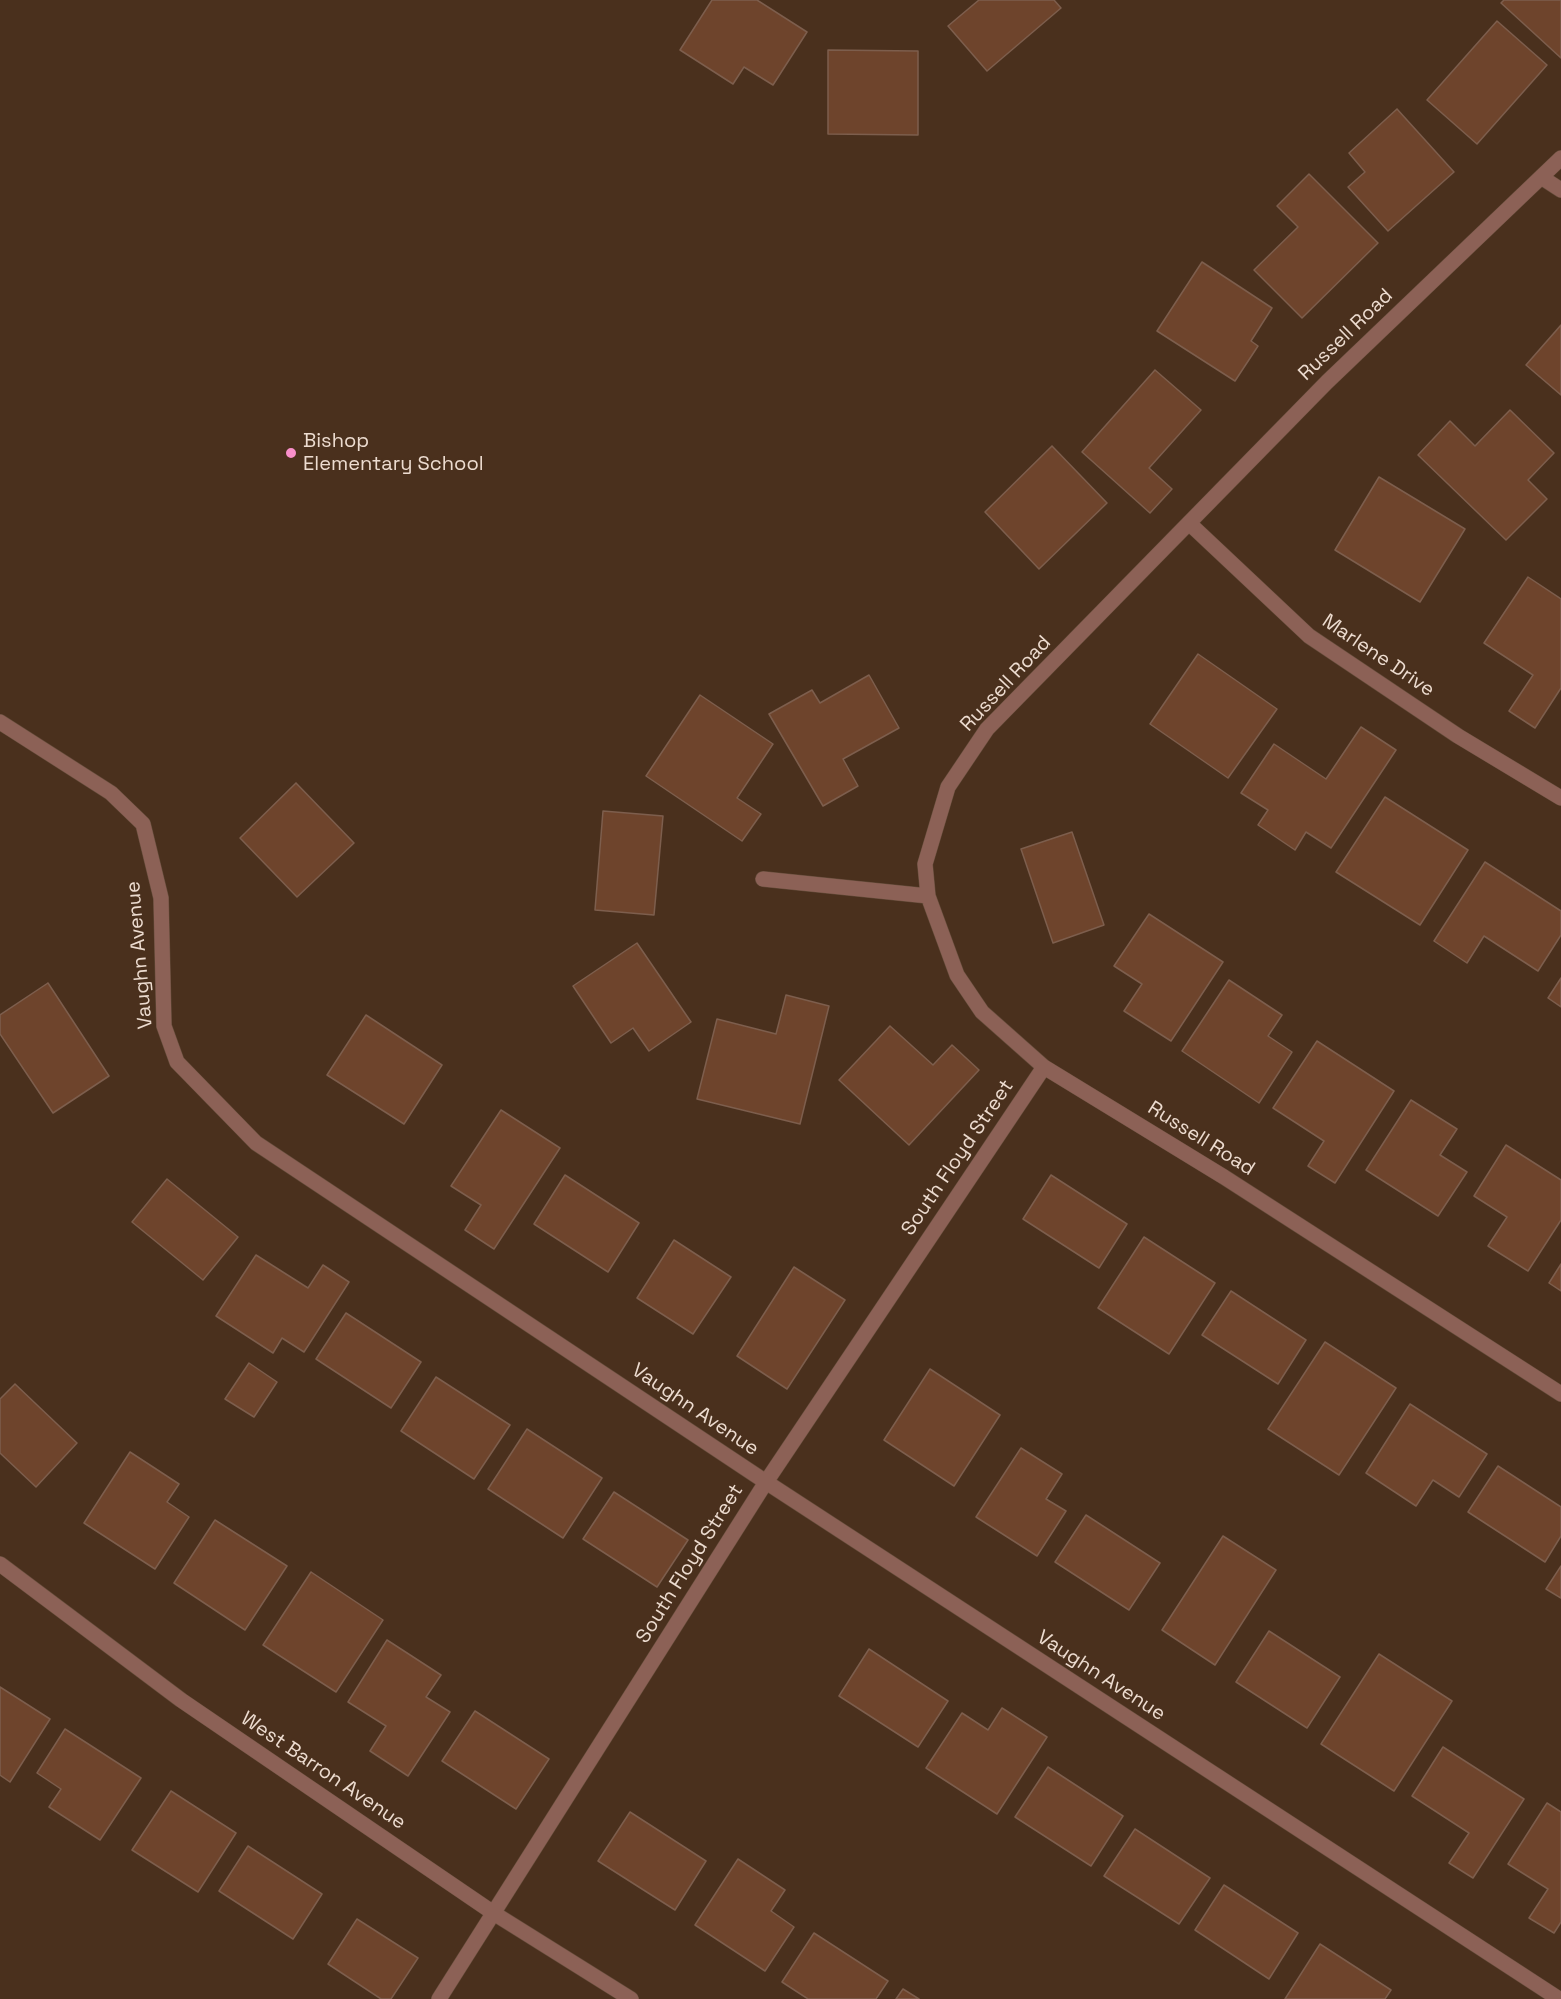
<!DOCTYPE html>
<style>
body{margin:0}
canvas{display:block;background:#4a301d}
</style>
<canvas width="1561" height="1999"></canvas>
<script>
const ctx = document.querySelector('canvas').getContext('2d');
ctx.lineJoin = 'round';
function fillPath(path, color) {
  ctx.fillStyle = color;
  ctx.fill(path, 'evenodd');
}
function toPath(rows) {
  const path = new Path2D();
  for (const r of rows) {
    path.moveTo(r[0], r[1]);
    for (let i = 2; i < r.length; i += 2) path.lineTo(r[i], r[i + 1]);
  }
  return path;
}
function strokePath(path, color, width, dash) {
  ctx.strokeStyle = color;
  ctx.lineWidth = width;
  ctx.lineCap = dash ? 'butt' : 'round';
  ctx.setLineDash(dash || []);
  ctx.stroke(path);
}
function drawText(font, color, halo, rows, align = 'center') {
  ctx.font = font + ' "Space Grotesk",sans-serif';
  ctx.lineWidth = 4.5;
  ctx.setLineDash([]);
  ctx.textBaseline = 'middle';
  ctx.strokeStyle = halo;
  ctx.fillStyle = color;
  for (const [text, x, y, turn = 0] of rows) {
    ctx.save();
    ctx.translate(x, y);
    ctx.rotate((+turn || 0) * Math.PI / 180);
    ctx.textAlign = isNaN(turn) ? turn : align;
    if (halo) ctx.strokeText(text, 0, 0);
    ctx.fillText(text, 0, 0);
    ctx.restore();
  }
}
const building = toPath([
 [712,0,757,0,807,32,773,85,744,67,733,84,680,50,712,0],
 [979,0,1054,0,1061,8,987,71,948,26,979,0],
 [1504,0,1561,0,1561,58,1501,3,1504,0],
 [1497,21,1547,65,1477,144,1427,100,1497,21],
 [828,50,918,51,918,135,828,134,828,50],
 [1397,109,1454,172,1388,231,1348,187,1365,172,1349,153,1397,109],
 [1309,174,1378,243,1302,318,1254,270,1298,227,1277,206,1309,174],
 [1202,262,1272,308,1251,341,1258,346,1235,381,1157,331,1202,262],
 [1561,325,1561,395,1526,365,1561,325],
 [1155,370,1201,410,1149,468,1172,489,1150,513,1082,452,1155,370],
 [1510,410,1554,453,1528,480,1547,499,1506,540,1418,455,1450,421,1475,446,1510,410],
 [1052,446,1107,503,1039,569,985,512,1052,446],
 [1379,477,1465,529,1420,602,1335,550,1379,477],
 [1528,577,1561,599,1561,688,1535,728,1509,711,1533,675,1484,643,1528,577],
 [1198,654,1277,709,1228,778,1150,724,1198,654],
 [869,675,899,728,843,759,858,786,823,806,769,714,812,690,820,703,869,675],
 [700,695,773,744,737,798,761,814,742,841,646,776,700,695],
 [1361,727,1396,750,1331,848,1306,832,1295,850,1258,825,1268,810,1241,793,1274,744,1326,779,1361,727],
 [296,783,354,843,297,897,240,838,296,783],
 [1385,797,1468,850,1420,925,1336,872,1385,797],
 [603,811,663,816,654,915,595,910,603,811],
 [1072,832,1104,925,1053,943,1021,849,1072,832],
 [1485,862,1561,911,1561,935,1538,971,1484,936,1467,963,1434,941,1485,862],
 [1149,914,1223,962,1171,1041,1124,1011,1142,984,1114,966,1149,914],
 [637,943,691,1022,649,1051,633,1028,611,1043,573,986,637,943],
 [1561,978,1561,1007,1548,998,1561,978],
 [1229,980,1282,1015,1268,1036,1292,1052,1259,1103,1182,1051,1229,980],
 [48,983,109,1076,53,1113,0,1034,0,1015,48,983],
 [786,995,829,1006,800,1124,697,1099,717,1019,776,1034,786,995],
 [366,1015,442,1065,404,1124,327,1075,366,1015],
 [890,1026,933,1065,952,1045,979,1070,909,1145,839,1080,890,1026],
 [1317,1041,1394,1091,1335,1183,1308,1166,1324,1141,1273,1108,1317,1041],
 [1411,1100,1457,1129,1440,1155,1467,1172,1438,1216,1366,1170,1411,1100],
 [501,1110,560,1148,494,1249,465,1230,481,1205,451,1186,501,1110],
 [1506,1145,1561,1180,1561,1220,1528,1271,1488,1246,1507,1217,1474,1196,1506,1145],
 [565,1175,639,1223,608,1272,534,1224,565,1175],
 [1051,1175,1127,1224,1099,1268,1023,1219,1051,1175],
 [167,1179,238,1237,203,1280,132,1222,167,1179],
 [1144,1237,1215,1283,1169,1354,1098,1308,1144,1237],
 [674,1240,731,1277,693,1334,637,1298,674,1240],
 [256,1255,308,1288,323,1265,349,1282,304,1352,282,1338,273,1353,216,1316,256,1255],
 [1561,1264,1561,1291,1549,1283,1561,1264],
 [794,1267,845,1300,787,1389,737,1356,794,1267],
 [1231,1291,1306,1340,1278,1384,1202,1335,1231,1291],
 [346,1313,421,1362,391,1408,316,1359,346,1313],
 [1325,1342,1396,1388,1339,1475,1268,1429,1325,1342],
 [249,1363,277,1382,254,1417,225,1399,249,1363],
 [930,1369,1000,1415,954,1486,884,1440,930,1369],
 [436,1377,510,1425,474,1479,401,1431,436,1377],
 [15,1384,77,1443,36,1487,0,1453,0,1399,15,1384],
 [1410,1404,1487,1454,1459,1497,1433,1480,1416,1506,1366,1473,1410,1404],
 [527,1429,602,1478,563,1538,488,1489,527,1429],
 [1021,1448,1062,1474,1046,1499,1066,1511,1037,1556,976,1517,1021,1448],
 [130,1452,179,1484,167,1502,189,1517,155,1569,84,1523,130,1452],
 [1498,1466,1561,1507,1561,1536,1545,1562,1468,1512,1498,1466],
 [614,1492,688,1540,657,1587,583,1539,614,1492],
 [1086,1515,1160,1563,1129,1610,1055,1562,1086,1515],
 [215,1520,287,1566,245,1630,174,1583,215,1520],
 [1223,1536,1276,1570,1215,1665,1162,1630,1223,1536],
 [1561,1566,1561,1598,1546,1589,1561,1566],
 [311,1572,383,1620,336,1692,263,1645,311,1572],
 [1269,1631,1340,1677,1307,1728,1236,1682,1269,1631],
 [387,1640,441,1675,426,1697,450,1712,408,1776,370,1751,386,1726,348,1702,387,1640],
 [869,1649,948,1701,918,1747,839,1696,869,1649],
 [1379,1654,1452,1701,1394,1791,1321,1744,1379,1654],
 [0,1687,50,1719,10,1782,0,1775,0,1687],
 [1002,1708,1047,1737,997,1814,926,1768,962,1713,988,1730,1002,1708],
 [475,1711,549,1759,516,1809,442,1761,475,1711],
 [65,1729,141,1778,100,1840,49,1807,61,1789,37,1773,65,1729],
 [1443,1747,1524,1799,1473,1878,1449,1863,1469,1833,1412,1796,1443,1747],
 [1048,1767,1123,1816,1091,1866,1015,1817,1048,1767],
 [171,1791,236,1833,198,1892,132,1850,171,1791],
 [1547,1803,1561,1812,1561,1922,1554,1933,1529,1918,1548,1889,1508,1864,1547,1803],
 [630,1812,706,1861,675,1910,598,1861,630,1812],
 [1135,1829,1210,1878,1179,1924,1104,1876,1135,1829],
 [248,1846,322,1894,293,1939,219,1891,248,1846],
 [738,1859,785,1890,771,1911,794,1927,765,1971,695,1925,738,1859],
 [1224,1885,1298,1933,1269,1979,1195,1930,1224,1885],
 [357,1919,418,1958,391,1999,381,1999,328,1964,357,1919],
 [814,1933,888,1981,876,1999,808,1999,782,1982,814,1933],
 [1320,1944,1391,1990,1385,1999,1285,1999,1320,1944],
 [903,1989,919,1999,896,1999,903,1989]
]);
fillPath(building, '#6e442c');
strokePath(building, '#7d5e4d', 1.5);
const street = toPath([
 [1561,158,1327,382,987,729,948,787,925,864,928,896,957,975,982,1012,1044,1067,1224,1177,1561,1394],
 [1541,177,1561,190],
 [1190,524,1309,636,1458,736,1561,798],
 [0,722,111,793,143,824,161,898,164,1026,177,1062,256,1143,766,1482,1559,1999],
 [763,879,928,896],
 [0,1564,181,1700,495,1914,631,1999],
 [439,1999,766,1482,1044,1067]
]);
strokePath(street, '#644c3a', 16);
strokePath(street, '#8c6156', 15);
for (const [x, y, r, color] of [
 [291,453,6,"#f98fca"]
]) {
  const dot = new Path2D();
  dot.arc(x, y, r, 0, 2 * Math.PI);
  ctx.fillStyle = color;
  ctx.fill(dot);
  strokePath(dot, '#4a301d', 2);
}
drawText('20px', '#eddcd0', '#4a301d', [
 ["Russell Road",1346,335,-44],
 ["Marlene Drive",1378,656,34],
 ["Russell Road",1006,684,-47],
 ["Vaughn Avenue",140,955,-95],
 ["Russell Road",1201,1139,32],
 ["South Floyd Street",958,1158,-56],
 ["Vaughn Avenue",695,1410,34],
 ["South Floyd Street",690,1564,-58],
 ["Vaughn Avenue",1101,1676,33],
 ["West Barron Avenue",323,1771,34]
]);
drawText('20px', '#eddcd0', '#4a301d', [
 ["Bishop",303,442],
 ["Elementary School",303,465]
], 'left');
</script>
